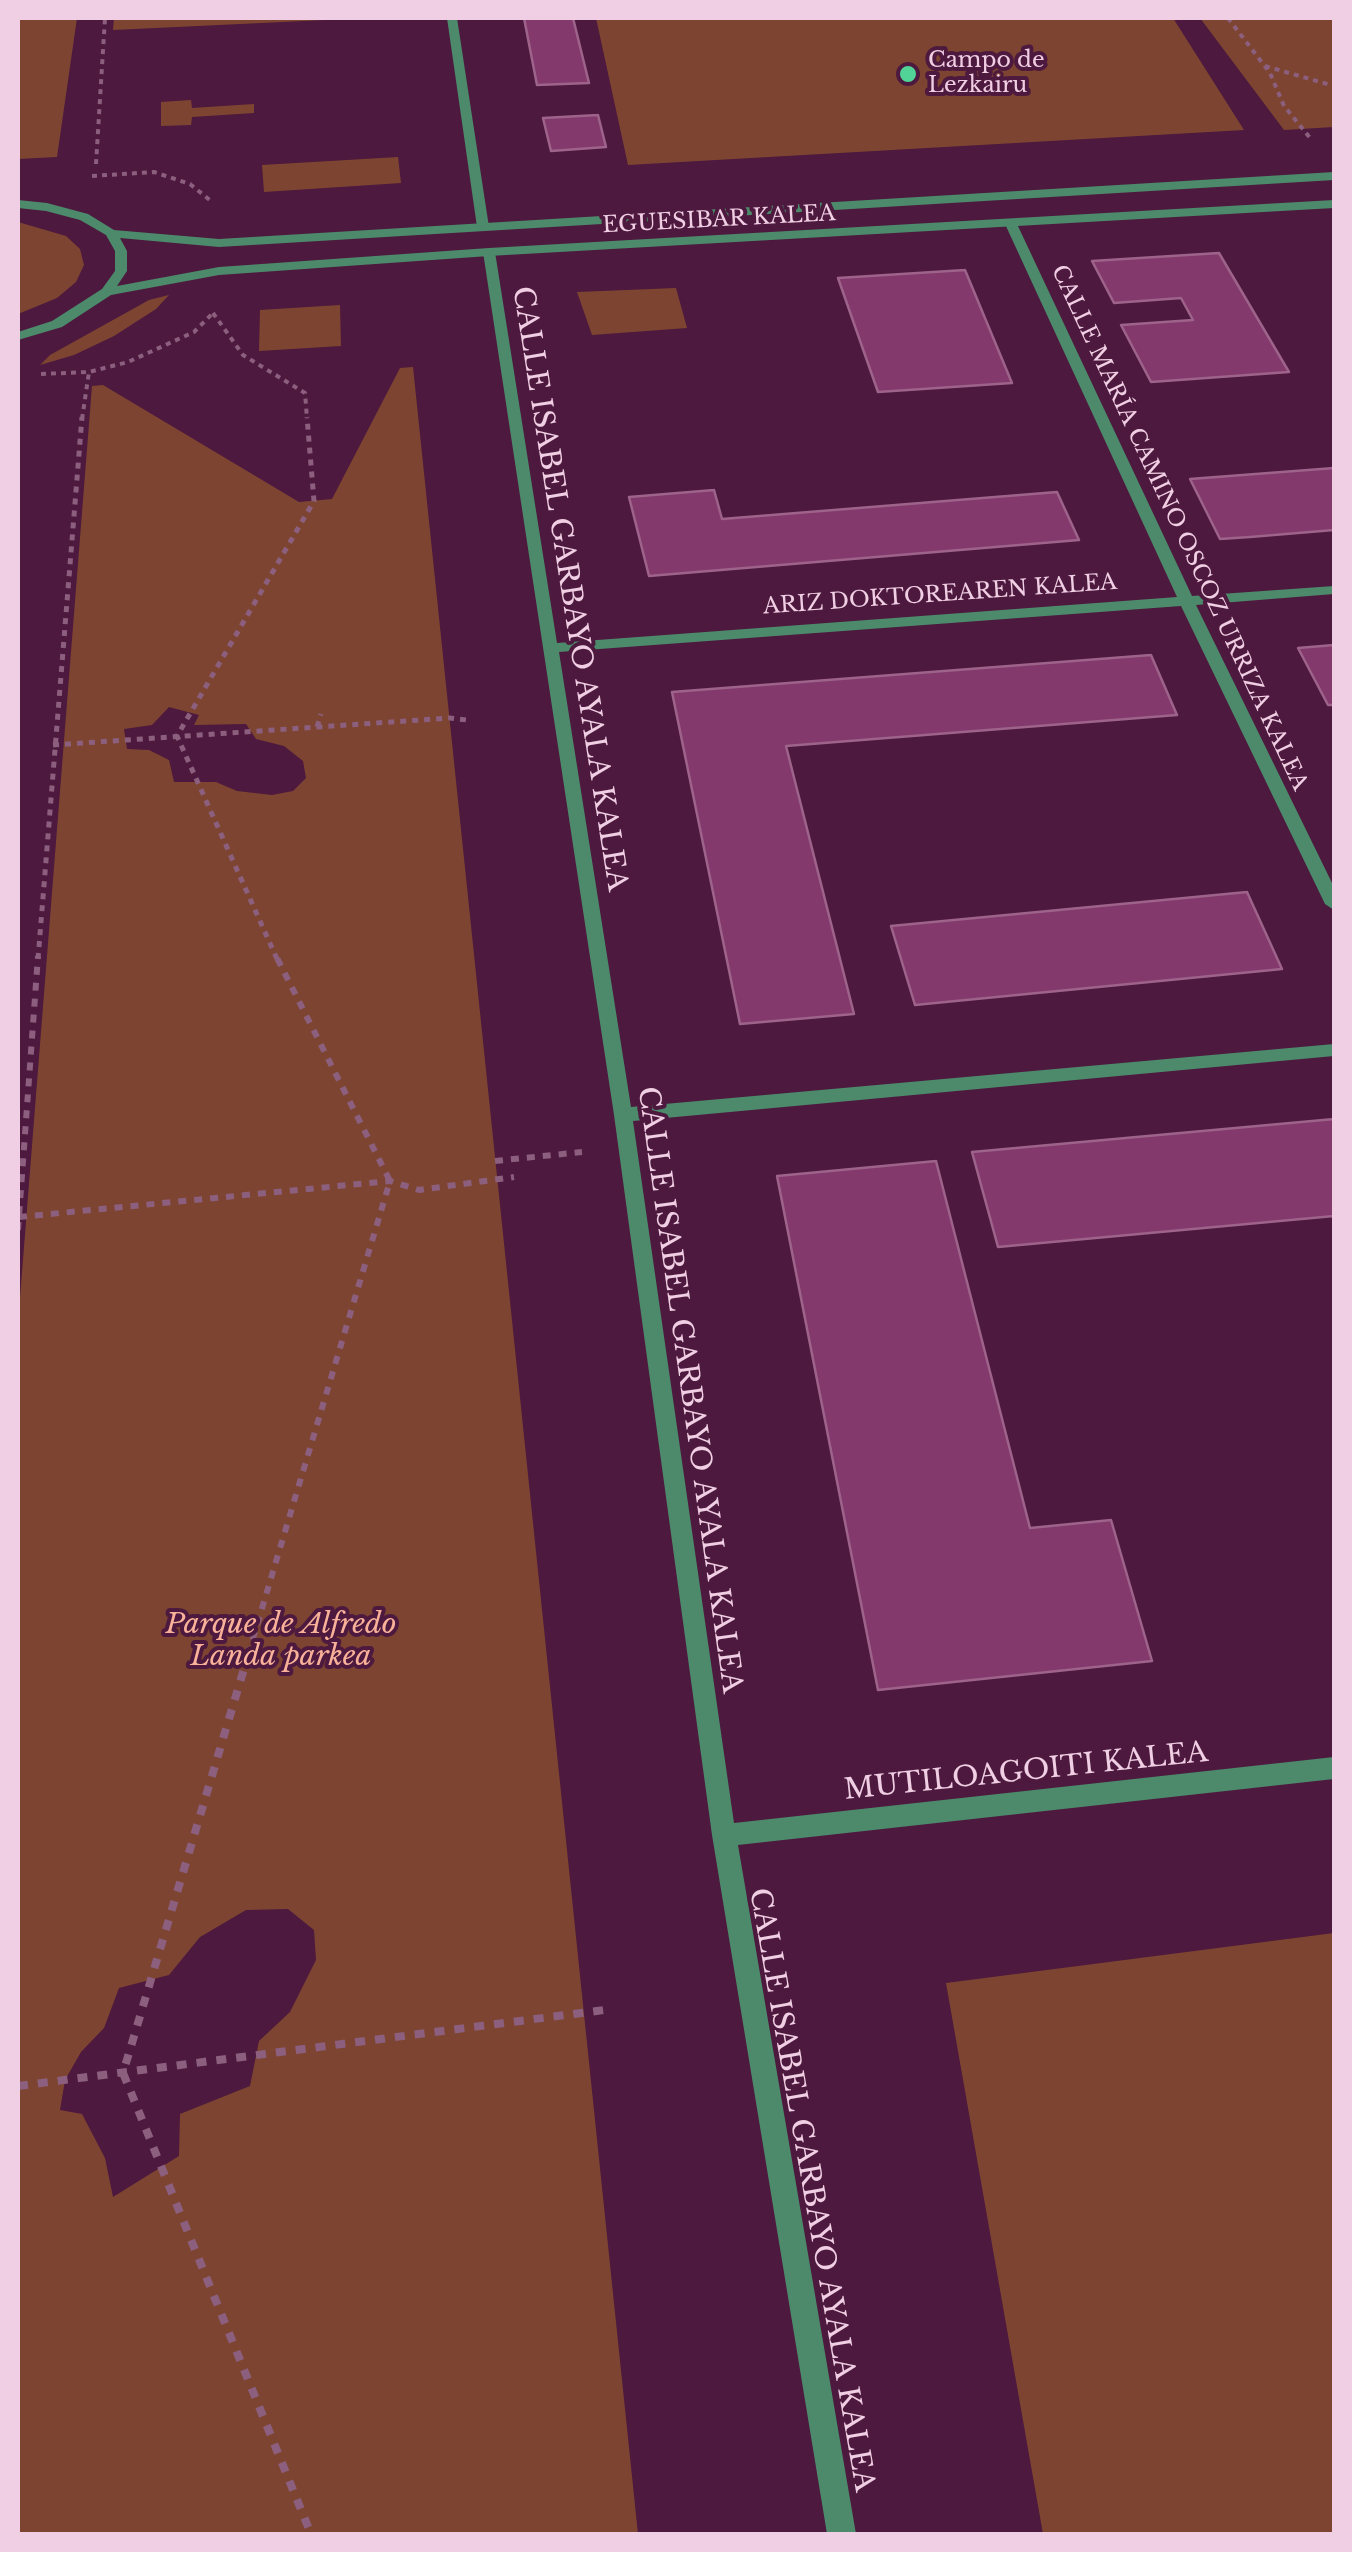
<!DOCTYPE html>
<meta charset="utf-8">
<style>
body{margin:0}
#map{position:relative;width:1352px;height:2552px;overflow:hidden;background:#4d193e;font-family:"Libre Baskerville",serif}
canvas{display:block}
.frame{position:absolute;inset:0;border:20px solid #f0cee3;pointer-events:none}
</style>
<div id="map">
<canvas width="1352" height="2552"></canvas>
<div class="frame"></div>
</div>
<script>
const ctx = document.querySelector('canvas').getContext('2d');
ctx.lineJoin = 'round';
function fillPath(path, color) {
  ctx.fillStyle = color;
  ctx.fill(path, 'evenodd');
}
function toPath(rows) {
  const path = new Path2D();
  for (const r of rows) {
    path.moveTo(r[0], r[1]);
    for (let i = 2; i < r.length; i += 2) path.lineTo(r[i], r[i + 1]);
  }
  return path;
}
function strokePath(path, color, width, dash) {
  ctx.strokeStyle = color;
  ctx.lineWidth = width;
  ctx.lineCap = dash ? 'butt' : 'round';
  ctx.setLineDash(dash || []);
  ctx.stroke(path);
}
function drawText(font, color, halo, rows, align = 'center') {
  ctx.font = font + ' "Libre Baskerville",serif';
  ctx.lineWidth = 8;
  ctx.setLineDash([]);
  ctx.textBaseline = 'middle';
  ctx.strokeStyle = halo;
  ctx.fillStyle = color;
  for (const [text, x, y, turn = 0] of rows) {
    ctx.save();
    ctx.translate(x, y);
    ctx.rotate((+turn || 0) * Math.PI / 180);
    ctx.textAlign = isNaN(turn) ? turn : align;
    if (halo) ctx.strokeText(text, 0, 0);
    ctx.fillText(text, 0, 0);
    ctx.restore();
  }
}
fillPath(toPath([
 [18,18,77,18,57,157,18,159],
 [114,18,346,18,346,19,113,30],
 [596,18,1173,18,1244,130,628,165],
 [1200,18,1334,18,1334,127,1284,130],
 [191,100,192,108,254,104,254,113,192,117,191,125,161,126,161,102],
 [398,157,401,183,264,192,262,165],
 [18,222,66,236,80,249,84,265,76,282,57,298,18,314],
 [676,288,687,328,592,335,577,292],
 [169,295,156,309,114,336,74,355,40,365,50,355,149,300],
 [340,305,341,346,259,351,260,310],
 [413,367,638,2534,18,2534,18,1323,92,386,103,385,299,502,332,499,400,368],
 [169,707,199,715,194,725,246,724,256,739,284,746,303,761,306,778,293,791,272,795,237,791,216,782,174,782,169,760,149,750,127,749,124,729,152,725],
 [288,1909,314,1930,316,1960,290,2012,259,2041,250,2086,180,2114,179,2156,113,2197,105,2158,82,2114,60,2110,65,2080,81,2052,104,2028,119,1988,169,1975,200,1937,246,1910],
 [1334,1933,1334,2534,1043,2534,946,1983]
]), '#7d4531');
const building = toPath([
 [524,18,573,18,589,83,537,85,524,18],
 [598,115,606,147,551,151,543,118,598,115],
 [1219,253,1289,372,1151,382,1121,325,1193,320,1181,298,1114,303,1092,261,1219,253],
 [965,270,1012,383,878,392,838,278,965,270],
 [1334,468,1334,530,1250,537,1220,539,1190,479,1334,468],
 [714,490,722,519,1057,492,1079,540,649,576,629,497,714,490],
 [1334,645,1334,705,1328,705,1298,648,1334,645],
 [1151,655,1177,715,786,746,854,1014,740,1024,672,692,1151,655],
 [1247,892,1282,969,915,1005,891,926,1247,892],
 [1334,1119,1334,1216,998,1247,972,1152,1334,1119],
 [936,1161,1030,1528,1111,1520,1152,1661,878,1690,777,1176,936,1161]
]);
fillPath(building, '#84396d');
strokePath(building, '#9e638a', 2.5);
strokePath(toPath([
 [1228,18,1270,73,1284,106,1311,139],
 [1320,18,1334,18],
 [1265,66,1334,86],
 [96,164,105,18],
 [92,176,154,172,190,184,211,201],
 [213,313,243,355,305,393,307,419],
 [41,374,89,372,128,362,194,332,213,313],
 [82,419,89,372]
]), '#8c5f7e', 4, [5, 5]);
strokePath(toPath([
 [317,727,321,714],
 [53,745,450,718,467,720],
 [38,959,82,417],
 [277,959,177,736,314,501,307,417]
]), '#8c5f7e', 5, [6, 6]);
strokePath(toPath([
 [495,1161,582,1152],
 [19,1217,390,1181,419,1190,514,1177],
 [18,1230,38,956],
 [248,1655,390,1181,276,956]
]), '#8c5f7e', 6, [8, 8]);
strokePath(toPath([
 [249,1652,123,2073,311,2534],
 [18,2086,612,2009]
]), '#8c5f7e', 8, [10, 10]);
fillPath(toPath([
 [447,18,457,18,489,227,483,231,477,227,447,18]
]), '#4c8a6b');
fillPath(toPath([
 [1011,220,1017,224,1192,596,1334,586,1334,594,1196,605,1334,887,1334,910,1325,904,1181,606,559,652,631,1107,1334,1044,1334,1056,633,1121,734,1823,1334,1757,1334,1779,738,1845,856,2534,827,2534,712,1835,614,1115,483,252,489,248,495,252,557,643,1177,597,1005,224,1011,220]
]), '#4c8a6b');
fillPath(toPath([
 [1334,172,1334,180,219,247,120,238,127,251,127,271,117,286,219,267,489,248,1334,200,1334,208,489,256,219,275,111,295,62,327,18,340,18,332,52,321,102,289,115,271,115,251,106,235,80,220,46,211,18,208,18,200,47,203,88,214,114,230,219,239,1334,172]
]), '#4c8a6b');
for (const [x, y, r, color] of [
 [908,74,10,"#51d398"]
]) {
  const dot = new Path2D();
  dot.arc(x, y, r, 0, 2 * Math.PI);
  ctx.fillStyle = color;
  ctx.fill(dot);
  strokePath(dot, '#4d193e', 4);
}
drawText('22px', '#f0cee3', '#4d193e', [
 ["Campo de",928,61],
 ["Lezkairu",928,86]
], 'left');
drawText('22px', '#f0cee3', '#4d193e', [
 ["EGUESIBAR KALEA",719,220,-3],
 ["CALLE MARÍA CAMINO OSCOZ URRIZA KALEA",1179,528,65],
 ["ARIZ DOKTOREAREN KALEA",940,595,-4]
]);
drawText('28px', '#f0cee3', '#4d193e', [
 ["CALLE ISABEL GARBAYO AYALA KALEA",569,589,81],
 ["CALLE ISABEL GARBAYO AYALA KALEA",689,1390,82],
 ["MUTILOAGOITI KALEA",1026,1772,-6],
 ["CALLE ISABEL GARBAYO AYALA KALEA",811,2190,80]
]);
drawText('italic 28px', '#f9b299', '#4d193e', [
 ["Parque de Alfredo",281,1625],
 ["Landa parkea",281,1657]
]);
</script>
